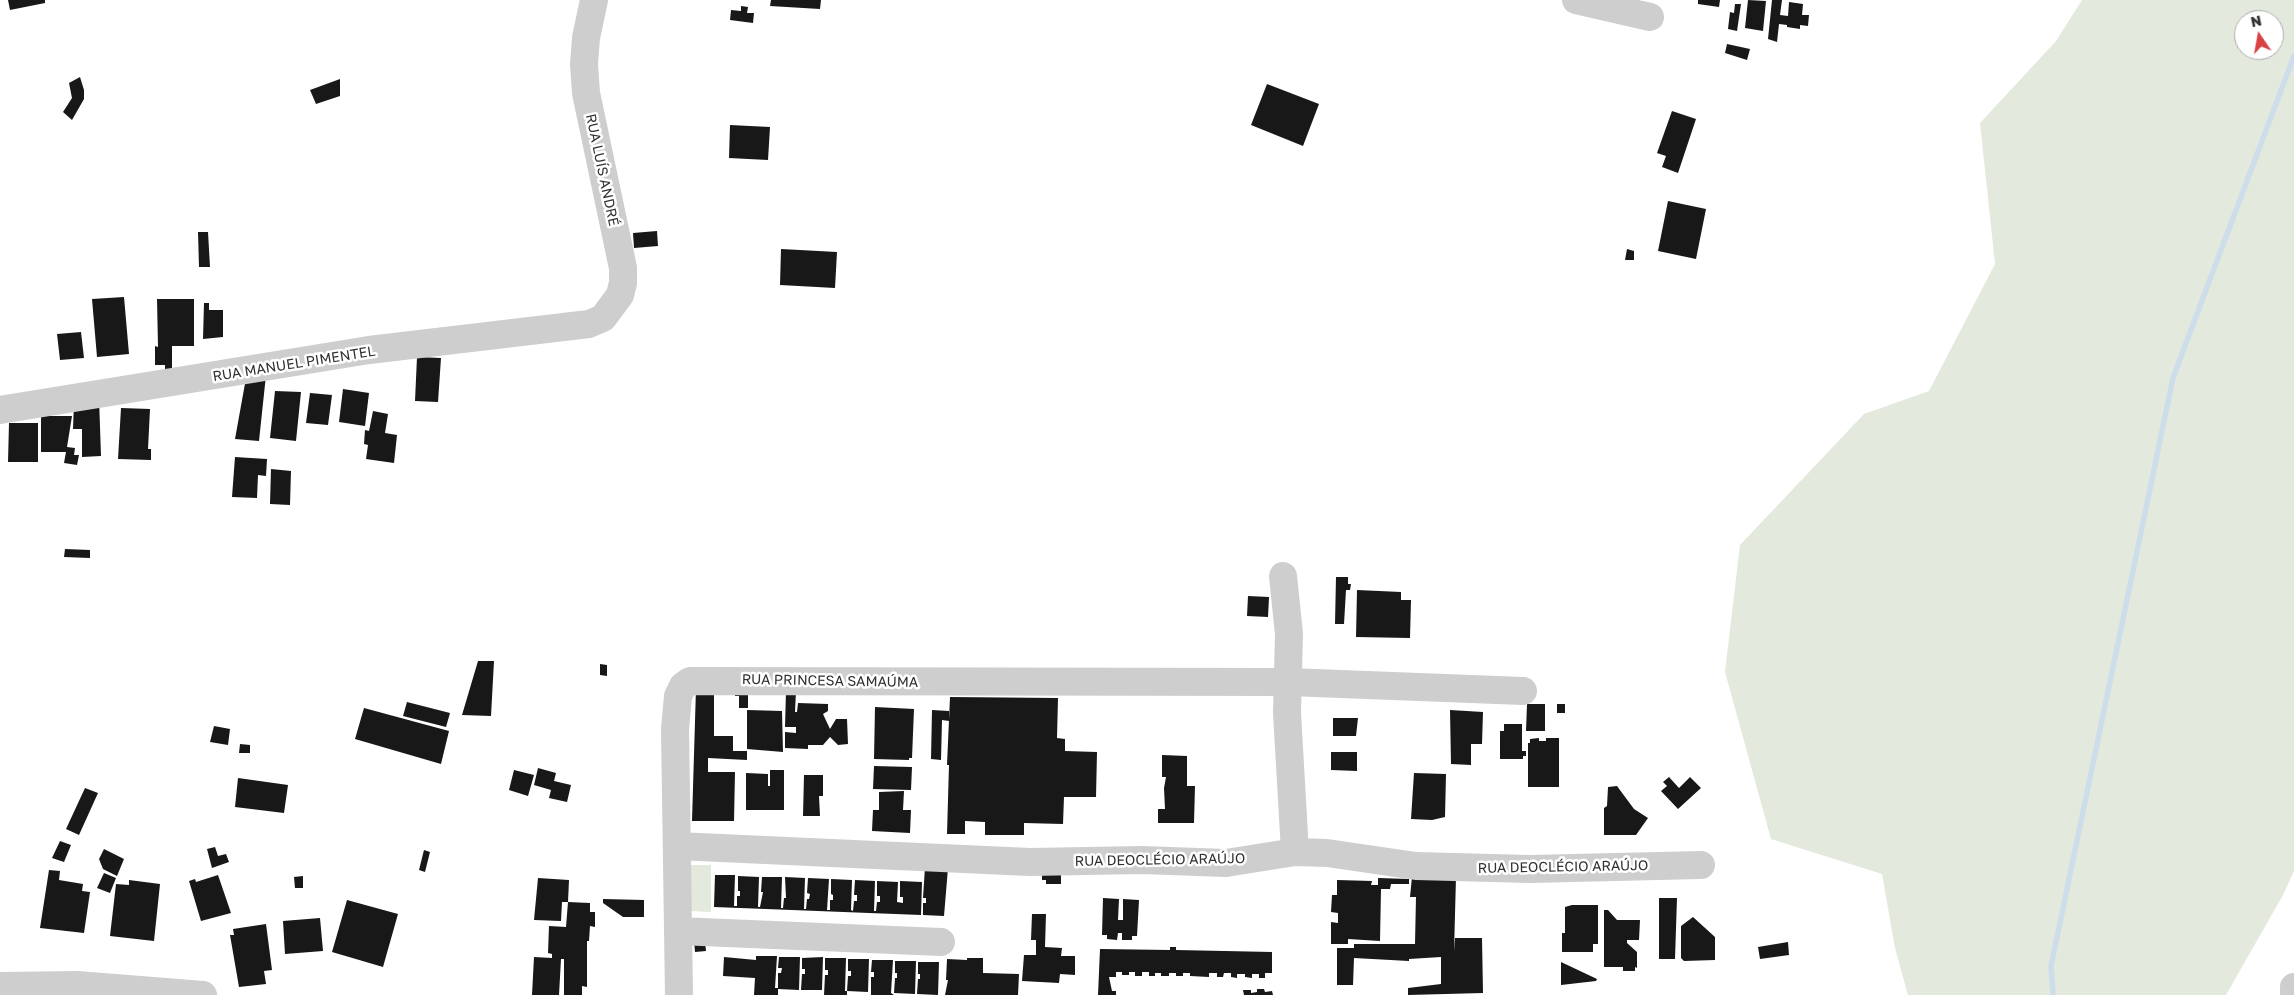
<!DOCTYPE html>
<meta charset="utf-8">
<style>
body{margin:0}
#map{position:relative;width:2294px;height:995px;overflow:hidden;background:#fff;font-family:"Golos Text",sans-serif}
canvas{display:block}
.north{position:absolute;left:2234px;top:10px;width:50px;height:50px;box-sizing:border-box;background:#fff;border:1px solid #adadad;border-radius:50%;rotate:348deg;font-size:14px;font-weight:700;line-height:20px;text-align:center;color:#313131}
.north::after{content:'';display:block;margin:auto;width:18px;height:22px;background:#d84342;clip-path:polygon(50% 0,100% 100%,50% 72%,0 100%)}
</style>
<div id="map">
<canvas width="2294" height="995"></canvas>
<div class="north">N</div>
</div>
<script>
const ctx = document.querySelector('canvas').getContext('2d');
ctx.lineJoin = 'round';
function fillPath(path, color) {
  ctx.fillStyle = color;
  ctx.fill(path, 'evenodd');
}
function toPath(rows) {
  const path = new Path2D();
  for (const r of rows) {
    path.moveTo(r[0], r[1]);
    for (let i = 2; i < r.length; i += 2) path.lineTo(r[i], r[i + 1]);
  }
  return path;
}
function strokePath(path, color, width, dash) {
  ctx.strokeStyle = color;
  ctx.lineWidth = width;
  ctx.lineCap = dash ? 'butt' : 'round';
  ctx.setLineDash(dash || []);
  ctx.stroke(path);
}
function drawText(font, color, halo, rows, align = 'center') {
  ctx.font = font + ' "Golos Text",sans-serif';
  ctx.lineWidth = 5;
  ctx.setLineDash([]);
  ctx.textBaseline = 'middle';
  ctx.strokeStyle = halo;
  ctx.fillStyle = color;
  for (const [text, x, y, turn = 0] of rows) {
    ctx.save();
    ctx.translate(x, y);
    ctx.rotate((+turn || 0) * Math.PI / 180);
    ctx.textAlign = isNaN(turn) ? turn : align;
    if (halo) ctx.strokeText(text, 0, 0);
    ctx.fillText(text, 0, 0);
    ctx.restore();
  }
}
fillPath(toPath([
 [2082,0,2294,0,2294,871,2283,895,2226,995,1908,995,1895,948,1882,874,1771,839,1725,672,1740,545,1864,414,1929,391,1995,264,1980,123,2056,41],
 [2244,20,2274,20,2274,50,2244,50],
 [690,865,711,865,711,912,689,911]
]), '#e3e9dd');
strokePath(toPath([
 [2053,995,2051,966,2173,378,2294,56]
]), '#ceddea', 5.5);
fillPath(toPath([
 [8,0,45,0,45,3,10,10],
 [771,0,821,0,820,9,770,6],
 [1698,0,1720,0,1719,7,1698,4],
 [1748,0,1766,1,1763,31,1745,28],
 [1772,0,1782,0,1780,15,1788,16,1789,2,1803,4,1802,15,1809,15,1808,26,1800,25,1800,29,1787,27,1787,25,1779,24,1777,42,1768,39],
 [1735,4,1741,4,1737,31,1728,29,1730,12,1734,13],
 [741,6,748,7,747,13,754,13,753,23,730,20,731,10,741,11],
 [1727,44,1750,49,1747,60,1725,53],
 [80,77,84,90,84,99,72,120,63,112,72,98,69,83],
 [340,79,340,96,316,104,310,90],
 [1267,84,1319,104,1303,146,1251,125],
 [1672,111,1696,119,1678,173,1662,167,1666,156,1657,153],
 [730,125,770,127,768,160,729,158],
 [1668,201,1706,209,1696,259,1658,251],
 [657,231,658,246,634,248,633,233],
 [198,232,208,232,210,267,199,267],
 [781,249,837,252,835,288,780,285],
 [1627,249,1634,251,1634,260,1625,260],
 [124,297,129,354,97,357,92,299],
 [157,299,194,299,194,346,172,346,172,369,165,369,165,365,155,365,155,346,158,347],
 [204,303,209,303,209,310,223,310,223,337,203,339],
 [81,332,84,358,60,360,57,334],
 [417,357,441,358,438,402,415,401],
 [266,375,259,441,235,439,246,378],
 [343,389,369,393,365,426,339,422],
 [275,391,301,392,296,441,270,438],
 [310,393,332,395,328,425,306,423],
 [99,398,101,456,82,457,82,429,73,429,74,402],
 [121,408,150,409,148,449,151,449,151,460,118,459],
 [373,411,388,414,385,433,397,435,394,463,366,459,368,445,364,444,365,430,369,431],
 [41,416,72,416,67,447,75,448,74,455,79,455,77,465,64,463,66,452,41,452],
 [9,423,38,423,38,462,8,462],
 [235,457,267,459,266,476,258,475,257,498,232,497],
 [271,469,291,471,290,505,270,504],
 [65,549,90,550,90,558,64,557],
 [1336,577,1348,577,1348,584,1351,584,1350,590,1346,590,1344,624,1335,624],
 [1357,590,1401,592,1401,600,1411,600,1410,638,1356,637],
 [1248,596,1269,597,1268,617,1247,616],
 [478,661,494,661,491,716,462,715],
 [600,664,607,665,607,676,600,675],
 [696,688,714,689,714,736,733,736,733,751,747,751,747,760,708,758,708,772,735,772,734,821,692,821],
 [748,690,748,708,739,708,739,696,735,696,735,691],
 [786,691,796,691,795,712,797,712,798,703,828,704,828,711,823,714,830,729,836,719,847,719,848,744,838,745,830,737,823,745,808,745,808,749,785,748,785,732,796,733,796,727,785,727],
 [950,697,1058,698,1057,738,1065,739,1065,751,1097,752,1096,797,1064,797,1063,824,1024,823,1024,835,985,835,985,822,965,821,965,834,947,834,949,765,947,765],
 [407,702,450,713,446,727,403,716],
 [1527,704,1545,704,1545,731,1526,731],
 [1557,704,1565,704,1565,713,1557,713],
 [875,707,914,709,912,758,909,758,909,760,874,759],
 [364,708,449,731,441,764,355,739],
 [747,710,782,711,783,752,747,749],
 [932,710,949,711,949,721,942,720,941,760,931,759],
 [1450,710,1483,712,1482,744,1471,744,1471,765,1451,764],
 [1333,718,1358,718,1356,736,1333,736],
 [1504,724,1522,724,1522,751,1526,751,1526,756,1523,756,1523,759,1500,759,1500,731,1504,731],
 [214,726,230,729,228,745,210,742],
 [1539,738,1539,741,1546,741,1546,738,1559,738,1559,787,1528,787,1528,743,1530,743,1530,739],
 [240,744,250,745,250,753,239,753],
 [1331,752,1357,752,1357,771,1331,770],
 [1162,755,1187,756,1187,786,1195,786,1194,823,1158,823,1158,809,1165,809,1164,788,1166,777,1162,777],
 [874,766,912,767,911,790,873,789],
 [538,768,556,773,554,781,571,785,567,802,549,798,551,790,534,785],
 [514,770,534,775,528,796,509,790],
 [770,770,784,770,784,810,746,810,746,773,768,774,768,786,770,786],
 [1414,773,1446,774,1445,817,1432,820,1411,819],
 [804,775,823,775,823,796,819,796,820,816,803,816],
 [1669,777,1679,788,1690,777,1701,788,1678,809,1661,791,1667,786,1663,782],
 [238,778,288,785,284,813,235,807],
 [1617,786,1634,809,1648,818,1636,835,1604,835,1604,808,1607,806,1608,787],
 [85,788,98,793,79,835,66,829],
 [904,791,903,810,911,810,910,833,872,831,873,810,879,810,879,792],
 [60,841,71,845,64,862,52,858],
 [215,847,218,856,226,854,229,862,212,868,207,849],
 [104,849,124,859,117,876,103,869,99,859],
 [424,850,430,852,425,872,419,870],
 [925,867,948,868,944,916,923,915,923,903,926,903,926,898,923,898],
 [49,870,60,871,59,880,83,884,82,891,90,892,84,933,40,928],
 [1042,870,1061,870,1061,884,1046,884,1046,880,1042,880],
 [104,873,116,878,110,893,97,888],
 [218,875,231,913,201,921,189,881,195,879,196,882],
 [715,875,735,875,734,906,737,906,737,896,740,896,740,891,738,891,738,876,759,877,758,907,760,907,763,892,761,892,762,877,782,877,781,908,783,908,784,898,786,898,785,877,805,878,804,909,806,909,807,899,809,899,810,894,807,893,808,878,829,879,827,910,830,910,830,900,833,900,833,895,831,894,831,879,852,880,851,910,853,911,854,901,857,901,857,895,854,895,855,880,875,881,874,911,876,911,877,902,880,902,880,896,877,896,877,881,898,882,897,902,903,903,903,897,900,897,900,881,922,882,921,915,714,907],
 [303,876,303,888,295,888,294,877],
 [1412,877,1456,877,1454,952,1455,938,1482,938,1483,993,1408,995,1408,988,1441,984,1441,957,1409,959,1409,961,1354,958,1353,985,1337,985,1337,948,1354,948,1354,944,1415,944,1416,897,1410,897],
 [538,878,569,880,568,902,562,902,561,921,534,920],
 [1378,878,1409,879,1409,884,1391,884,1390,889,1381,889,1380,941,1348,939,1348,944,1331,944,1331,922,1338,923,1338,913,1331,912,1332,895,1337,895,1337,880,1372,881,1371,885,1378,885],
 [129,880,160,884,154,941,110,936,116,884,129,885],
 [1103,898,1119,899,1118,920,1123,920,1123,899,1139,900,1137,936,1132,936,1132,940,1122,940,1122,933,1118,933,1117,940,1107,939,1107,935,1102,935],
 [1659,898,1677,898,1675,959,1659,959],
 [603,899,644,900,644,917,623,917,603,903],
 [347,900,398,914,383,967,332,952],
 [568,902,590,903,590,912,595,912,595,927,590,926,589,941,587,941,587,987,582,986,582,995,564,995,564,959,561,959,559,995,532,995,534,957,552,958,552,954,548,953,549,926,566,927],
 [1572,905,1598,905,1598,944,1593,944,1593,952,1562,952,1562,933,1565,933,1565,907],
 [1604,910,1608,910,1617,920,1640,920,1639,940,1627,940,1627,943,1637,952,1637,968,1635,967,1635,971,1623,971,1623,967,1604,967],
 [1032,914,1046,914,1045,947,1062,948,1061,956,1075,956,1075,975,1060,974,1059,983,1022,981,1024,955,1036,955,1036,940,1031,940],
 [1693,917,1715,937,1715,960,1684,961,1681,958,1681,926],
 [320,918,323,951,285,954,283,921],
 [266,924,272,970,264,971,266,984,239,987,230,935,234,935,233,929],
 [694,941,705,941,706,951,695,952],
 [1788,942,1789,955,1760,959,1758,947],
 [1170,947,1176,947,1176,950,1272,952,1272,973,1265,973,1265,978,1259,978,1259,974,1252,974,1252,978,1245,977,1245,974,1237,974,1237,978,1231,977,1231,973,1224,973,1223,977,1217,977,1217,973,1209,973,1209,977,1190,976,1190,973,1183,973,1183,976,1176,976,1176,973,1169,973,1169,976,1161,976,1161,973,1155,973,1155,976,1149,976,1149,972,1142,972,1142,976,1135,976,1135,972,1129,972,1129,975,1122,975,1122,972,1116,972,1116,977,1109,977,1112,991,1116,991,1116,995,1098,995,1100,949,1170,950],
 [756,956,777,956,775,988,778,988,778,973,781,973,782,968,778,968,779,957,800,957,799,990,778,989,778,995,754,995,755,978,723,976,724,957,756,960],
 [823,957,822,990,801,990,802,974,805,974,805,969,802,969,802,958],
 [825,958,846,958,845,991,847,991,847,995,824,995,825,975,828,975,828,970,825,970],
 [967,958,983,958,983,973,1019,974,1018,995,945,995,948,980,946,980,947,959,967,960],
 [848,959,869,959,868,992,847,991,848,976,851,976,851,971,848,971],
 [872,960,893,960,891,993,894,995,871,995,871,977,874,977,874,972,871,972],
 [895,961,916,961,915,994,894,993,895,978,897,978,897,973,895,973],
 [918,962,939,962,938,995,917,994,918,979,920,979,920,974,918,974],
 [1561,962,1597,979,1596,981,1561,985],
 [1257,989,1264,989,1265,992,1272,991,1273,995,1244,995,1243,990,1251,990,1251,993,1257,992]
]), '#181818');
strokePath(toPath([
 [1576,0,1650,17],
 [0,410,369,350,589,324,603,318,620,295,623,283,623,268,586,93,584,64,586,38,594,0],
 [1283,576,1289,634,1287,713,1295,852],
 [677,846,1030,862,1142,860,1226,863,1295,852,1327,853,1416,866,1530,869,1701,865],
 [678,931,941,942],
 [0,986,77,985,203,995],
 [679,995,675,729,678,696,683,686,690,681,1289,682,1523,691],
 [2294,995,2294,987]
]), '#cecece', 28);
drawText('14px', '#313131', '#fff', [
 ["RUA LUÍS ANDRÉ",602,170,78],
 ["RUA MANUEL PIMENTEL",294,364,-9],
 ["RUA PRINCESA SAMAÚMA",830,681,1],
 ["RUA DEOCLÉCIO ARAÚJO",1160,860,-1],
 ["RUA DEOCLÉCIO ARAÚJO",1563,867,-1]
]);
</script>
